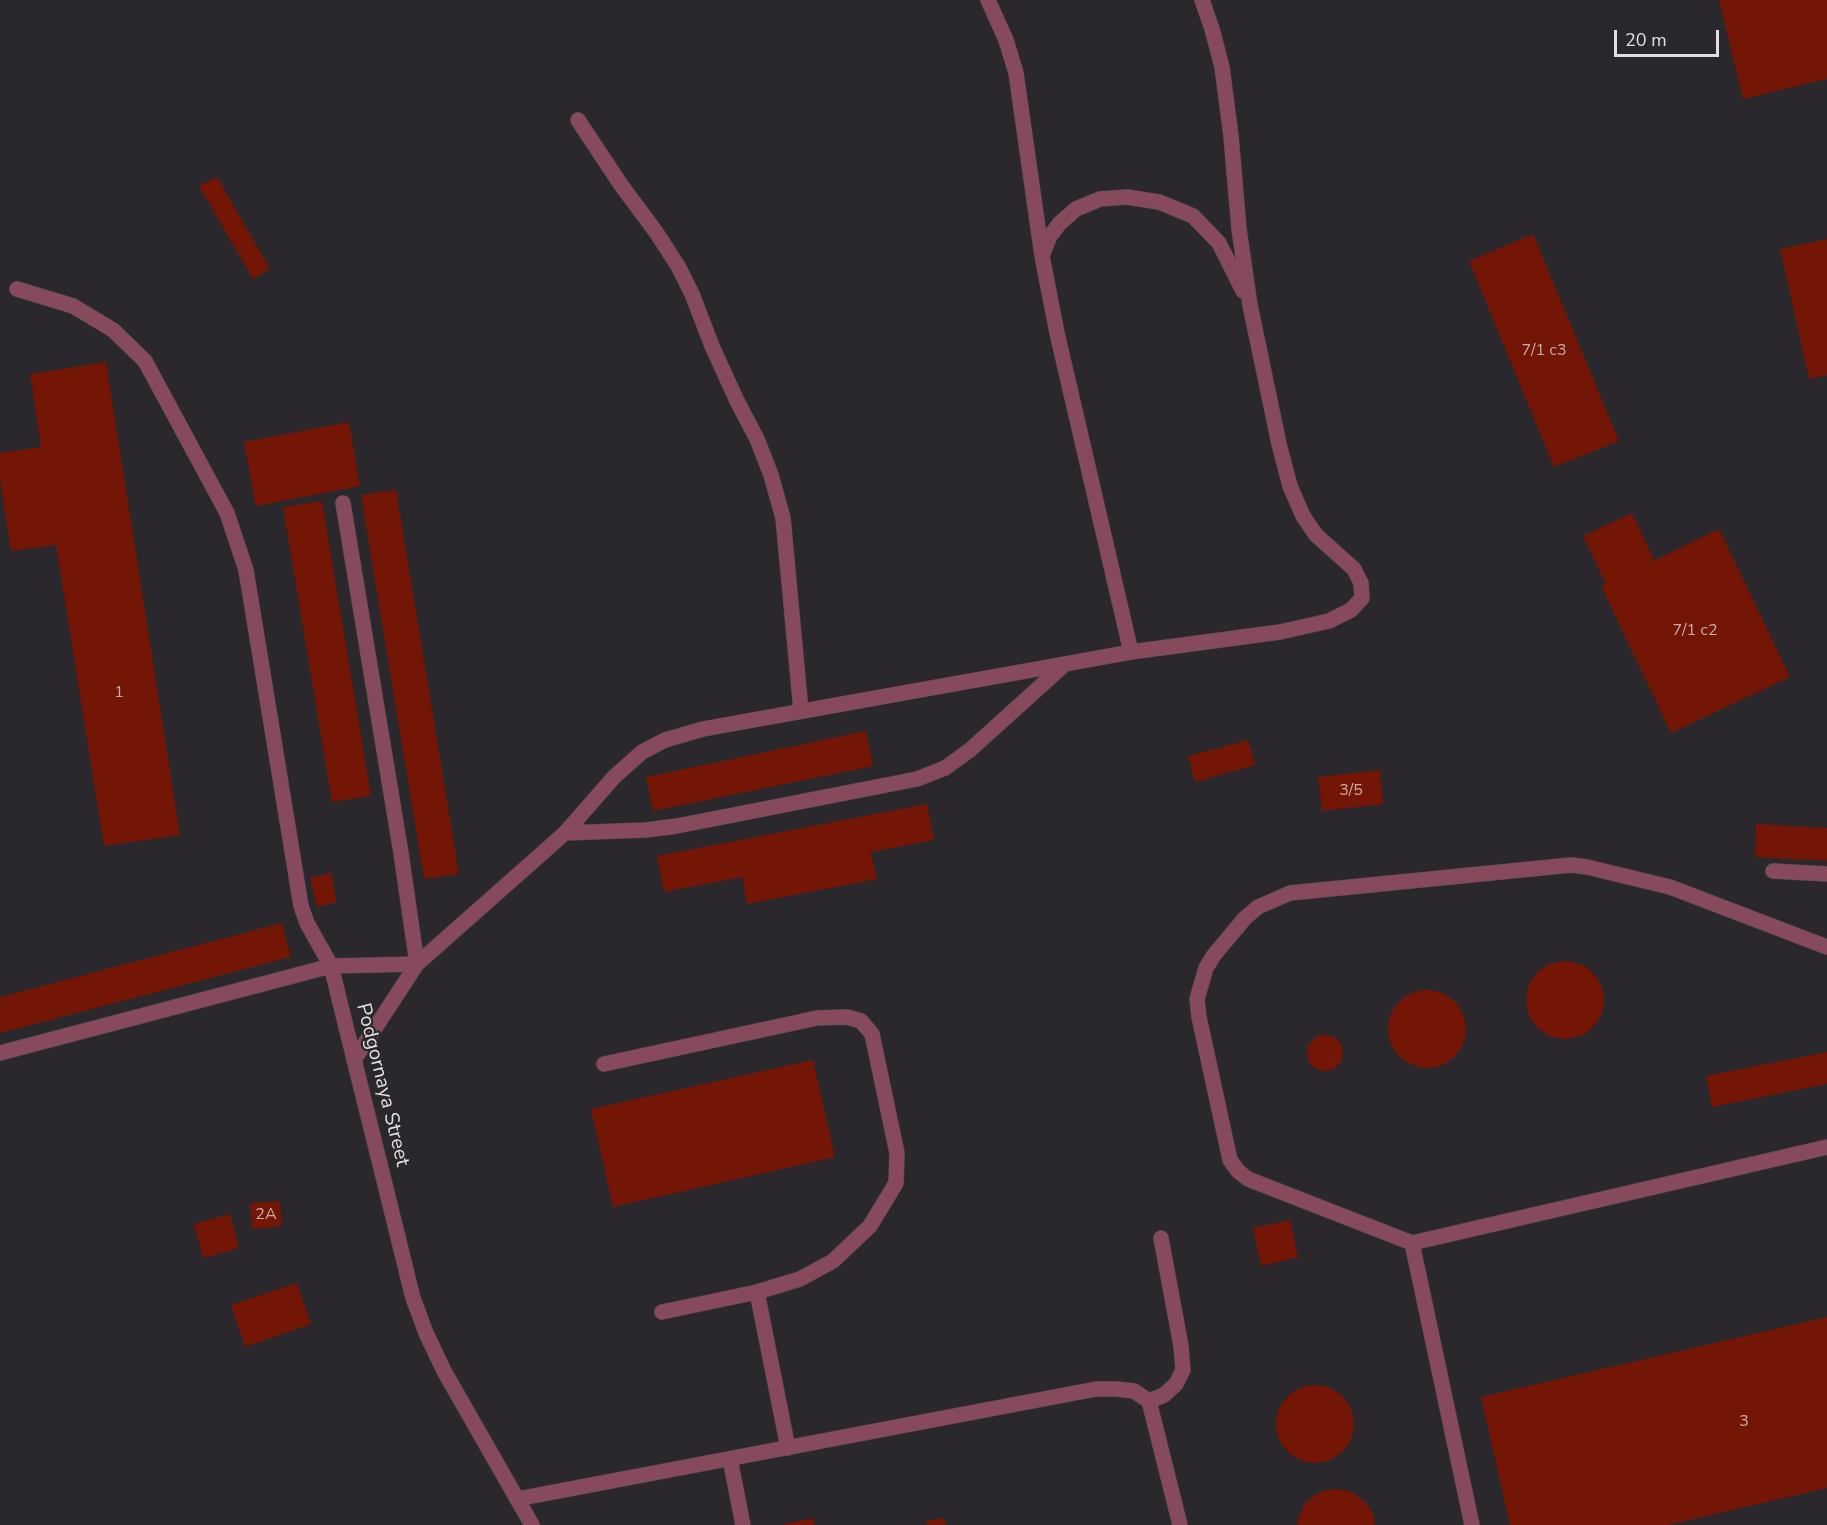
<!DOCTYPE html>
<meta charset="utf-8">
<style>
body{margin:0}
#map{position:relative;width:1827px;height:1525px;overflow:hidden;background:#2a282c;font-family:"Nunito Sans",sans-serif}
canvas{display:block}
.scale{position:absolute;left:1614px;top:30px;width:105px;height:27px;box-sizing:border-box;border:3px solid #e1dfe2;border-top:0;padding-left:8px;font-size:18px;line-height:21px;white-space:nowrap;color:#e1dfe2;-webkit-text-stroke:4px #2a282c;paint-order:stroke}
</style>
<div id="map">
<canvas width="1827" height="1525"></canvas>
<div class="scale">20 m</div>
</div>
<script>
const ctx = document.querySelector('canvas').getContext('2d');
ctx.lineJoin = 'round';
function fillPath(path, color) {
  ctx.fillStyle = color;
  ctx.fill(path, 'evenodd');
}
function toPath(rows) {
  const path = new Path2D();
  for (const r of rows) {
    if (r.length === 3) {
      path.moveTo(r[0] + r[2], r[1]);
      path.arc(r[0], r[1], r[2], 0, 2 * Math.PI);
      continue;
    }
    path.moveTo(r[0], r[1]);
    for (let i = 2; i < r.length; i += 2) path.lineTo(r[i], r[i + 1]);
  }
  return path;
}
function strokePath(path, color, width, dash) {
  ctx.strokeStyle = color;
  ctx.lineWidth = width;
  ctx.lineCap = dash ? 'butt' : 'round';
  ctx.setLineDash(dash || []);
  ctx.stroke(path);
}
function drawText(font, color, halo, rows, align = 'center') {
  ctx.font = font + ' "Nunito Sans",sans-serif';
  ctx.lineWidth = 4.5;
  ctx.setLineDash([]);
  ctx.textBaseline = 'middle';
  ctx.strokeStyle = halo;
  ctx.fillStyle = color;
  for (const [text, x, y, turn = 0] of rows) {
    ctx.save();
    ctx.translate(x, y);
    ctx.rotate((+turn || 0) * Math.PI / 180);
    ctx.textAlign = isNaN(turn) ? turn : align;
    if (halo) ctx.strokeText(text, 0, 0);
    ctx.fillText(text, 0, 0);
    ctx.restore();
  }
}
fillPath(toPath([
 [1719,0,1827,0,1827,79,1743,99],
 [217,177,270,269,253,279,199,186],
 [1533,234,1619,441,1554,467,1469,261],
 [1827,239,1827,375,1809,379,1780,249],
 [106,362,180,835,104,846,56,545,11,551,0,479,0,453,41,447,30,374],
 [349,422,360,486,256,506,244,442],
 [396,490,459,874,424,879,361,495],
 [322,501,371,796,332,802,283,507],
 [1632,513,1654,560,1639,568,1719,529,1790,677,1671,733,1601,586,1606,584,1583,536],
 [866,731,873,766,653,811,646,777],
 [1248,740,1255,765,1195,782,1188,756],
 [1380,770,1383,804,1322,811,1318,777],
 [927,804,934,840,871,852,877,879,747,904,742,877,664,892,657,856],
 [1756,824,1827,828,1827,861,1755,857],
 [331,873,337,902,317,907,310,878],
 [282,923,291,957,0,1033,0,997],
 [1565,1000,39],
 [1427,1029,39],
 [1325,1053,18],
 [1827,1052,1827,1084,1712,1107,1706,1076],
 [813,1060,835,1157,613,1207,591,1109],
 [280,1201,282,1226,252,1229,250,1203],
 [230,1214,239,1248,203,1258,194,1224],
 [1290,1220,1298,1257,1261,1266,1253,1228],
 [297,1283,311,1324,245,1347,231,1305],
 [1827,1317,1827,1488,1668,1525,1510,1525,1481,1397],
 [1315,1424,39],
 [1338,1489,1352,1492,1366,1503,1373,1514,1375,1525,1297,1525,1298,1519,1303,1506,1313,1496,1325,1490],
 [813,1518,815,1525,784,1525,784,1524],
 [944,1518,946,1525,927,1525,926,1521]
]), '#731606');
const lane = toPath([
 [988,0,1006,40,1016,73,1042,256,1057,333,1131,652],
 [578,120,621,185,656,232,678,266,692,294,712,346,737,401,757,439,771,475,783,518,801,711],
 [1043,253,1050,236,1060,223,1076,209,1100,199,1127,197,1159,202,1193,216,1219,243,1243,291],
 [17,289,73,306,113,330,145,361,227,513,246,570,301,906,307,923,331,966,417,964,401,853,343,503],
 [565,833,646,830,677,826,917,779,945,768,970,750,1065,664],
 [1773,871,1827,874],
 [354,1060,417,964,565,833,614,777,642,752,665,740,703,729,1065,664,1131,652,1280,632,1329,621,1351,610,1362,598,1361,583,1354,569,1316,535,1303,516,1290,486,1279,444,1250,305,1239,229,1231,136,1222,67,1212,29,1202,0],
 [604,1064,817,1018,847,1017,861,1021,872,1034,897,1153,896,1183,870,1226,833,1261,800,1279,757,1292,662,1312],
 [1412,1243,1827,1147],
 [757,1292,788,1448],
 [1149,1401,1164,1395,1176,1384,1183,1370,1181,1346,1161,1238],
 [730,1459,743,1525],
 [517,1499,1096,1389,1116,1389,1134,1391,1149,1401,1180,1525],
 [1472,1525,1412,1243,1248,1179,1238,1171,1230,1160,1199,1017,1197,999,1206,968,1214,955,1245,918,1258,907,1290,893,1571,865,1587,867,1670,887,1827,947]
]);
const street = toPath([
 [0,1053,331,966,413,1298,426,1333,444,1371,532,1525]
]);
strokePath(lane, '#474549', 16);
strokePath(street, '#474549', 16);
strokePath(lane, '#874a5d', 15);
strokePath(street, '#874a5d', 15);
drawText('16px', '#c6adab', null, [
 ["7/1 с3",1544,351],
 ["7/1 с2",1695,631],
 ["1",119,693],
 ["3/5",1351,791],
 ["2А",266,1215],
 ["3",1744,1422]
]);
drawText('20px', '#e1dfe2', '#2a282c', [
 ["Podgornaya Street",382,1085,76]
]);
</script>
